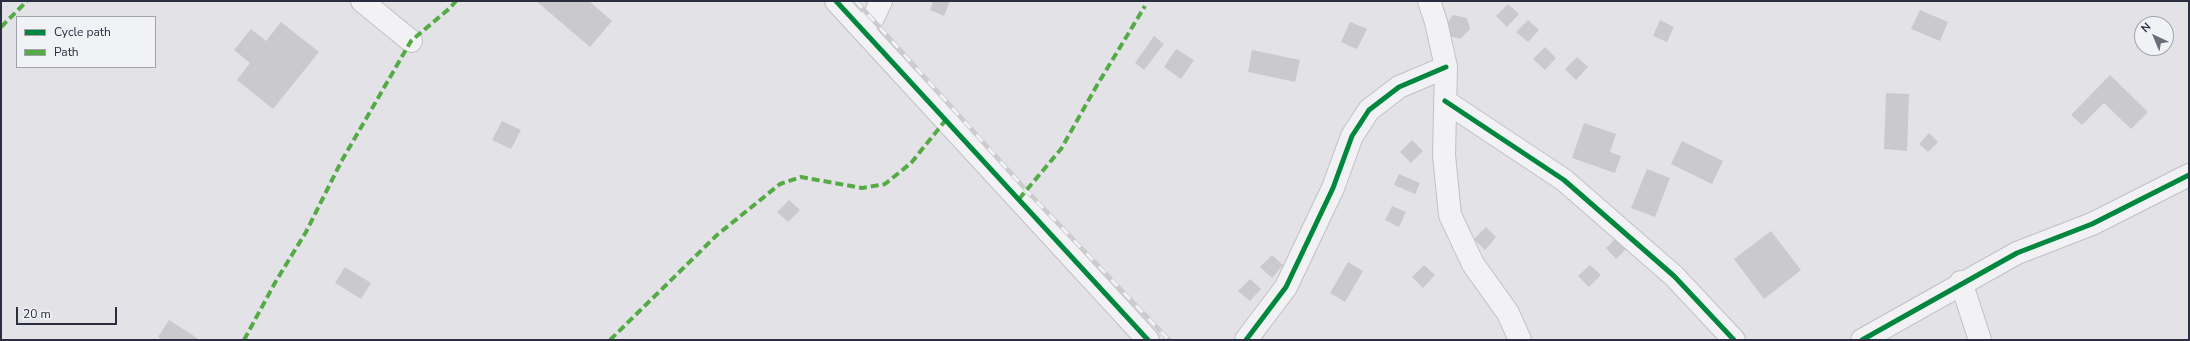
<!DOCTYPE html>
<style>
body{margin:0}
#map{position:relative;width:2190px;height:341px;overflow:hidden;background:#e3e3e7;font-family:"Nunito Sans",sans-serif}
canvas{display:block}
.frame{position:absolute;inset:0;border:2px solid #2b2d40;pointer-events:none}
.legend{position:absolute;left:16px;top:16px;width:140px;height:52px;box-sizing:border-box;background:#f1f2f6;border:1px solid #a2a3ad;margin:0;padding:5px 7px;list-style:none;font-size:12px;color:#2b2d40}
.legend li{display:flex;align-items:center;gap:8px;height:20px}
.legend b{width:20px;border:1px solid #a2a3ad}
.north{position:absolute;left:2134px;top:16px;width:40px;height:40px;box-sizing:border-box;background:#f1f2f6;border:1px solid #a2a3ad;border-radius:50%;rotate:316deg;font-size:11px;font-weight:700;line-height:16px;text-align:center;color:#2b2d40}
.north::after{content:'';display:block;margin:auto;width:14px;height:18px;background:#6b6d7a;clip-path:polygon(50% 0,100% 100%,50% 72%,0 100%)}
.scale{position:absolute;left:16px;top:307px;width:101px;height:18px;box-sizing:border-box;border:2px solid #2b2d40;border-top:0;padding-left:5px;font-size:12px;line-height:14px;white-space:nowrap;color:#2b2d40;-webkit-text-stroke:3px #f1f2f6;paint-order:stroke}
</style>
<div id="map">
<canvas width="2190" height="341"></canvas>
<div class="frame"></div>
<ul class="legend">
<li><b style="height:5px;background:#00873e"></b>Cycle path</li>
<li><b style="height:5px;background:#54ab46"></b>Path</li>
</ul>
<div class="north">N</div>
<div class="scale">20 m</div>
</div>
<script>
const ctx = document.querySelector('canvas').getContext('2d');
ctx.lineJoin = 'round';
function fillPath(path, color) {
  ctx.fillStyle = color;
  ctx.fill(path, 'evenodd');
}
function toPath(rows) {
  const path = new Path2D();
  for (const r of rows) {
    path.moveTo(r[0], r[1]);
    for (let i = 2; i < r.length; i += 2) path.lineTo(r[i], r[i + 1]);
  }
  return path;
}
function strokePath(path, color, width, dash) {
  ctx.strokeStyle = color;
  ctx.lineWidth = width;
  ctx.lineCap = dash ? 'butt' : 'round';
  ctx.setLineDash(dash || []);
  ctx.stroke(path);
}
fillPath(toPath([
 [536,1,589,1,612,21,590,47],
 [933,1,950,1,944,16,930,10],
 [1508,4,1519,14,1507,27,1496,16],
 [1920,10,1948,22,1940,41,1911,29],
 [1453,15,1467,18,1470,29,1460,39,1449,36,1445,26],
 [1528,20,1539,30,1528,42,1516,32],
 [1660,20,1674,27,1667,42,1653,36],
 [281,22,319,52,273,109,237,80,250,63,234,50,251,29,266,41],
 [1350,22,1367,29,1357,49,1341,42],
 [1154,36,1164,44,1144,70,1135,63],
 [1545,47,1556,58,1545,70,1533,59],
 [1176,49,1194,60,1181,79,1164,67],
 [1252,50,1300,60,1295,82,1248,72],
 [1577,57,1588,67,1576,80,1565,69],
 [2110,75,2148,112,2131,129,2104,103,2082,125,2071,115],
 [1886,93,1909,94,1907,151,1884,149],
 [502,121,521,130,511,149,492,140],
 [1584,123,1616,134,1610,152,1621,156,1615,173,1572,158],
 [1929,133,1938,142,1928,152,1919,144],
 [1412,140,1423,151,1411,163,1400,152],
 [1682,141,1723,161,1712,184,1671,164],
 [1647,169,1670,178,1655,217,1631,208],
 [1399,174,1420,183,1415,194,1394,185],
 [789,200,800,210,788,222,777,212],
 [1392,206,1406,212,1399,227,1385,220],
 [1486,227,1496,237,1485,250,1474,239],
 [1771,231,1801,270,1764,299,1734,259],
 [1618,236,1628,247,1616,259,1606,248],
 [1272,255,1283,265,1272,278,1260,267],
 [1348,262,1363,271,1345,302,1330,293],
 [1424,265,1435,275,1423,288,1412,277],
 [1590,265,1601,275,1589,287,1578,276],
 [345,267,371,283,361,299,335,283],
 [1250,279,1261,289,1250,301,1238,291],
 [169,320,197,338,196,340,163,340,158,337]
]), '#c9c9ce');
const street = toPath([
 [362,1,411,41],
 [836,1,1148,340],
 [1429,1,1436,22,1446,67,1444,155,1450,215,1473,264,1508,313,1520,340],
 [859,26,873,18,881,1],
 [1445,101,1564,180,1674,276,1734,340],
 [1961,282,1980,340],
 [1246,340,1286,287,1333,188,1352,136,1369,110,1399,87,1446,67],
 [1862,340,2017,253,2092,224,2189,175]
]);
strokePath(street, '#c1c1c5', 24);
strokePath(street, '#f2f2f4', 22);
const rail = toPath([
 [856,1,1027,191,1169,340]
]);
strokePath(rail, '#cccccf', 4.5);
strokePath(rail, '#f1f2f6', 3, [9]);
strokePath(toPath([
 [1,27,27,1],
 [1019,199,1061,149,1096,87,1145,6],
 [244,340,276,281,306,232,341,162,411,41,450,8,456,1],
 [610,340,717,235,780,184,801,177,862,188,885,184,911,163,945,121]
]), '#54ab46', 4, [8, 4]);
strokePath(toPath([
 [836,1,1148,340],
 [1445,101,1564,180,1674,276,1734,340],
 [1246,340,1286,287,1333,188,1352,136,1369,110,1399,87,1446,67],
 [1862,340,2017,253,2092,224,2189,175]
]), '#00873e', 5);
</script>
